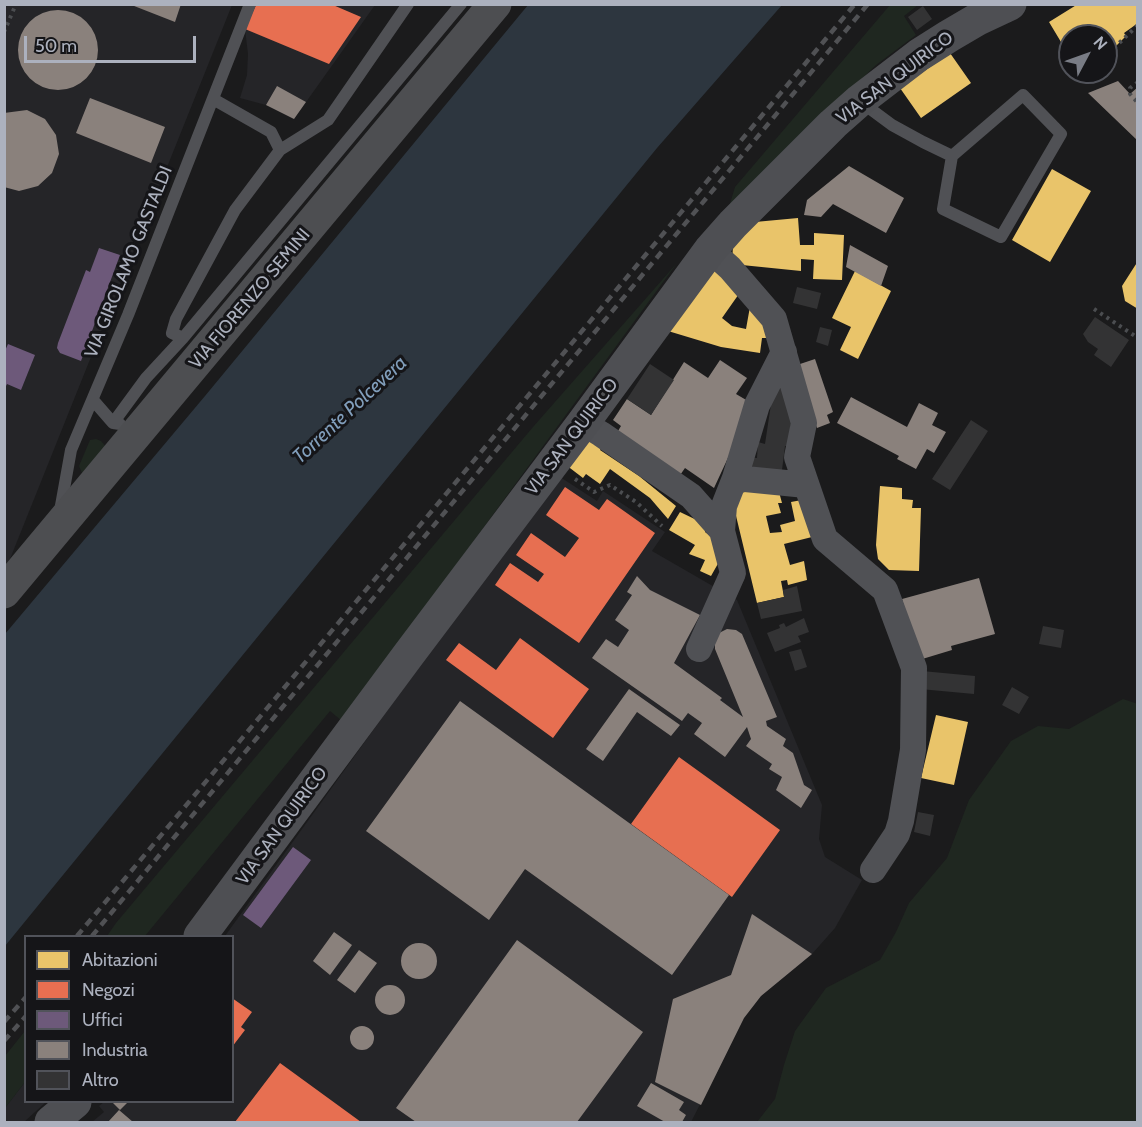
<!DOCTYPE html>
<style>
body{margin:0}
#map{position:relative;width:1142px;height:1127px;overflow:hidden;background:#1b1b1c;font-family:Cabin,sans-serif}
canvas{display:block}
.frame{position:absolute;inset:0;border:6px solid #acb1be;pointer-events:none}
.legend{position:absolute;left:24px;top:935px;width:210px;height:168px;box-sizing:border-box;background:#151518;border:2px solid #51535a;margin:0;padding:8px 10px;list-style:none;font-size:18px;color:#acb1be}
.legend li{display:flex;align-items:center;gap:12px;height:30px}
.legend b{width:30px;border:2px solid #51535a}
.north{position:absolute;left:1058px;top:24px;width:60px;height:60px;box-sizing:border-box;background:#151518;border:2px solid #51535a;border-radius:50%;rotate:49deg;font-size:16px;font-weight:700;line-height:24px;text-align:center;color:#acb1be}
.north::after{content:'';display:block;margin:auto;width:21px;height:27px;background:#797c85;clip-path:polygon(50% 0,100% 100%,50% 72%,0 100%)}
.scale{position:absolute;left:24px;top:36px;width:172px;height:27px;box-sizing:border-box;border:3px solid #acb1be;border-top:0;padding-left:8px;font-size:18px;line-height:21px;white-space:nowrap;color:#acb1be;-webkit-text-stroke:4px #151518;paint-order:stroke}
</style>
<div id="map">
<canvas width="1142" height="1127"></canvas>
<div class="frame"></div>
<ul class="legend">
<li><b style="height:16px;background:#e9c46a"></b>Abitazioni</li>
<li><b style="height:16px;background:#e76f51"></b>Negozi</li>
<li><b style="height:16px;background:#6d597a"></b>Uffici</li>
<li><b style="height:16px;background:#8a817c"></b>Industria</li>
<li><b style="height:16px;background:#333334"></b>Altro</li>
</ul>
<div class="north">N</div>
<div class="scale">50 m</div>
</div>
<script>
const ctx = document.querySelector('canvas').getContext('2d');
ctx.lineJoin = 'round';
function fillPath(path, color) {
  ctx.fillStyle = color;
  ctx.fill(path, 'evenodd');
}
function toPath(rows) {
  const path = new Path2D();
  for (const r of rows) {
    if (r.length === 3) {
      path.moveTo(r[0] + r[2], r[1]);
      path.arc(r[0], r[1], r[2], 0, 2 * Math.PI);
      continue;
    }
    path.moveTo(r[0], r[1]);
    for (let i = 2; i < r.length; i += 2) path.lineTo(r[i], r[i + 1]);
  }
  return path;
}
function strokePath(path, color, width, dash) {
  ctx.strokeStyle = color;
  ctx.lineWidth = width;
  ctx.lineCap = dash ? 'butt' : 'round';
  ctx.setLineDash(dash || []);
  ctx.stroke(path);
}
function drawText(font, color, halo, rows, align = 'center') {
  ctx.font = font + ' Cabin,sans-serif';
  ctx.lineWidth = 6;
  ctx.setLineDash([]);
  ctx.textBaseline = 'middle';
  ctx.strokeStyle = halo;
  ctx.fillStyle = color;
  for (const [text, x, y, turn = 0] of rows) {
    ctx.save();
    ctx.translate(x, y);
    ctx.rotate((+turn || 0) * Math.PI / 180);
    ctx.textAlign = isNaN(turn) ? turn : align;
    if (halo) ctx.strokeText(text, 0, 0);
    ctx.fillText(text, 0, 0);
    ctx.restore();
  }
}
fillPath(toPath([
 [5,5,232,5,10,559,5,565],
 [256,5,375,5,294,119,266,105,240,98,247,75,248,54,245,29],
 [557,475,597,501,603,491,665,532,652,551,737,600,822,805,819,839,825,857,862,880,835,928,812,954,761,996,744,1018,691,1122,92,1122,104,1112,99,1106,104,1102,232,1102,232,936,225,936],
 [25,1082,26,1102,46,1102,24,1122,5,1122,5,1108]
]), '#252528');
fillPath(toPath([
 [890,5,918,5,904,16,916,35,876,65,729,207,735,187],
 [677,263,342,721,330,711,145,936,107,936,116,923,533,427],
 [96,439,101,441,107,448,82,473,79,466,90,440],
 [1123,699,1138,704,1137,1122,757,1122,775,1099,784,1065,795,1031,826,988,880,960,896,932,909,903,947,858,969,800,1011,741,1038,726,1069,729],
 [25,1031,25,1082,5,1108,5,1056]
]), '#1f2720');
fillPath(toPath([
 [528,5,782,5,657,148,5,946,5,634,205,396]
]), '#2d363f');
fillPath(toPath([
 [1078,4,1138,4,1138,23,1124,33,1126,36,1106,56,1106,36,1070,36,1070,57,1049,22],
 [950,53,971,83,921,118,900,88],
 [1052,169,1091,191,1050,262,1012,240],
 [798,218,800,245,814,245,814,233,844,235,842,280,813,279,814,260,801,259,801,271,732,264,733,245,755,222],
 [1138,261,1138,309,1125,301,1122,286],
 [716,263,741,291,722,318,732,326,746,329,751,301,765,316,767,338,762,338,760,353,721,347,668,331],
 [855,271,891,291,858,359,840,350,851,327,832,318],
 [589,434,603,444,600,450,639,476,676,506,668,519,650,498,610,469,600,484,586,474,583,478,566,465],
 [880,486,902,488,902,499,913,500,912,508,921,508,919,571,889,570,878,559,876,545],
 [759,489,779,492,782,503,778,503,781,513,766,516,770,533,782,532,780,525,795,521,791,502,807,499,816,536,784,544,790,565,804,561,807,580,788,585,787,580,781,581,784,597,757,603,731,495],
 [680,512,705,524,705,532,718,542,724,553,711,576,700,571,705,560,689,554,695,545,669,530],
 [936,715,968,722,954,785,921,778]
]), '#e9c46a');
fillPath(toPath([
 [256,5,333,5,361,17,329,64,245,29],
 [565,487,599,510,607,499,655,533,579,643,495,585,510,563,538,582,544,574,516,555,531,533,565,557,579,538,546,515],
 [520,638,589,689,553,738,446,660,459,643,496,670],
 [679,757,780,830,732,897,631,824],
 [232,998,252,1012,241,1027,245,1030,232,1047],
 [280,1063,361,1122,235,1122]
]), '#e76f51');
fillPath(toPath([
 [99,248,120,255,81,361,60,353,57,348,58,343,86,270,90,272],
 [8,344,35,355,21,390,7,384,4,390,4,353],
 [293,847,311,860,261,928,243,915]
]), '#6d597a');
fillPath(toPath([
 [129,4,181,4,175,22],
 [58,50,40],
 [1118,81,1130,94,1138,87,1138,141,1088,93],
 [277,86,306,102,294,119,266,105],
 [90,98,165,127,151,163,76,133],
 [27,110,45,119,56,135,59,154,52,173,38,186,19,191,4,187,4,113],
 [849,166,904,198,886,233,833,204,821,217,804,215,807,200],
 [850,245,888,266,881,286,846,267],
 [815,359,833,412,827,415,830,423,817,428,794,366],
 [720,360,747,378,736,394,753,404,714,488,685,468,678,478,615,436,621,426,613,420,627,399,651,415,684,362,708,378],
 [851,397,907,427,919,403,938,413,932,425,946,432,934,453,927,449,916,469,897,459,899,456,837,423],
 [637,576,650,590,700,615,674,663,722,698,720,700,743,717,715,649,715,642,719,633,727,629,736,630,742,634,777,717,766,721,767,726,786,739,783,746,793,753,804,785,812,790,801,808,776,790,782,777,769,769,772,764,746,746,751,739,747,727,725,757,694,734,702,723,688,713,682,721,592,658,606,639,618,647,629,630,615,620,632,595,627,592],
 [979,578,995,634,951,646,952,650,919,660,902,599],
 [629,689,680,725,671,736,637,712,603,761,586,749],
 [460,701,729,895,672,975,525,869,489,920,366,831],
 [752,914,812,954,761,996,744,1018,701,1105,655,1082,673,999,731,975],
 [334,932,352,945,330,975,313,961],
 [517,940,643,1032,577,1122,416,1122,396,1108],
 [419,961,18],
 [359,950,377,963,355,993,337,980],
 [390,1000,15],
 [362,1038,12],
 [651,1083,684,1102,679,1110,686,1115,682,1122,665,1122,637,1106],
 [112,1102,128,1102,120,1110],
 [119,1110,133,1122,108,1122]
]), '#8a817c');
fillPath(toPath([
 [923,6,932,19,917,30,908,17],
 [797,287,821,293,817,309,793,303],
 [1095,317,1129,340,1111,367,1094,355,1098,349,1088,342,1083,334],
 [820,327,832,330,828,346,816,342],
 [650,364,674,380,651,415,627,399],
 [774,384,786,386,794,403,788,446,785,446,781,478,746,472,747,457,757,458,758,442,765,444],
 [971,420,988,431,950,490,932,479],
 [797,586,802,611,761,619,757,603,784,597,783,590],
 [804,618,809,632,798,636,801,642,775,652,767,633,780,628,779,625,784,623,786,627],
 [1043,626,1064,630,1061,648,1039,644],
 [801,649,807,667,795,671,789,652],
 [922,671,975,676,974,694,920,689],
 [1012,687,1029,697,1019,714,1002,705],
 [918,812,934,815,930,836,914,832]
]), '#333334');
strokePath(toPath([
 [4,32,16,4],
 [1114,48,1138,25],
 [1138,82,1130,88,1130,94,1138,103],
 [1094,309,1138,338],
 [575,479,594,492,610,485,636,502,662,526]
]), '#4b4d50', 4, [3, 4.5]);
strokePath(toPath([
 [1023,95,1061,134,1001,237,943,209,952,156,1023,95],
 [213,99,271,132,280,150],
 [861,102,892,125,923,142,952,156],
 [183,338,172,333,176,319,235,210,280,150,328,120,408,4],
 [93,400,113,423,120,424],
 [113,423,146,378,183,338,461,4],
 [60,511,71,450,128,315,250,4]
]), '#505155', 12);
strokePath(toPath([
 [710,250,730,268,774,319,804,423,797,457,825,539,885,590,914,668,913,750,901,821,897,834,873,870],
 [583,423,601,434,691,496,722,531],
 [735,478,806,485],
 [699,649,733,573,722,531,724,506,735,478,757,405,784,352]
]), '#505155', 26);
strokePath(toPath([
 [200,936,409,654,583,423,710,250,733,224,833,124,859,101,919,55,949,36,978,19,1010,4],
 [51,1122,75,1102]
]), '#4e4f53', 33);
strokePath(toPath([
 [4,592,495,4]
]), '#4d4e51', 33);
strokePath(toPath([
 [77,936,855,4],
 [92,936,868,4],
 [4,1022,26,997],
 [4,1041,26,1016]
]), '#505154', 4.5, [8, 6]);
drawText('18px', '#acb1be', '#151518', [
 ["VIA SAN QUIRICO",895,78,-37],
 ["VIA GIROLAMO GASTALDI",129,262,-68],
 ["VIA FIORENZO SEMINI",250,299,-50],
 ["VIA SAN QUIRICO",572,437,-53],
 ["VIA SAN QUIRICO",282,826,-54]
]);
drawText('italic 20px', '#819ebb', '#151518', [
 ["Torrente Polcevera",350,410,-43]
]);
</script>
